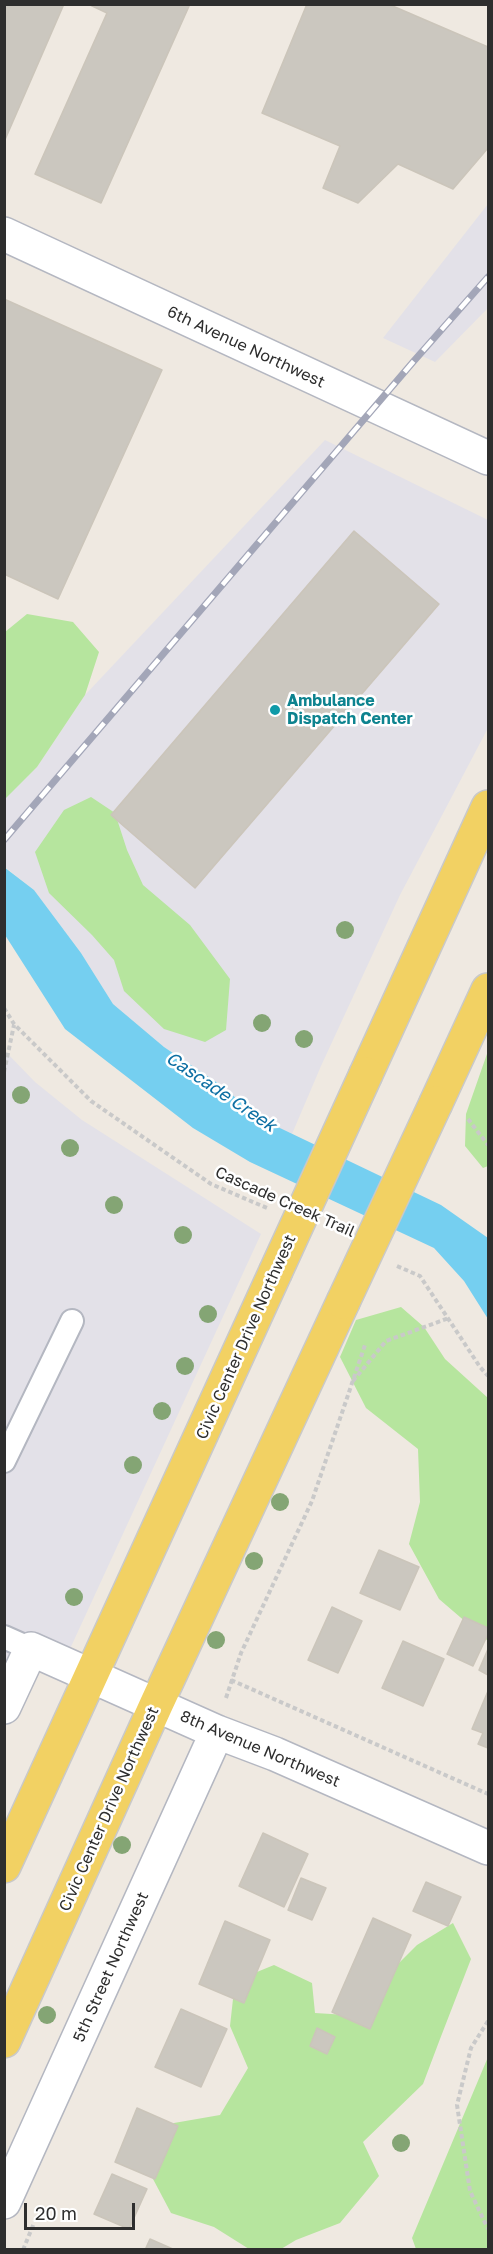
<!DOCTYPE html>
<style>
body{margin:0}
#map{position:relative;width:493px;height:2254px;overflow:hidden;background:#efe9e1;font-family:"Golos Text",sans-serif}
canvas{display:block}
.frame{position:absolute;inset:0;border:6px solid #2e2e2e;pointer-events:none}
.scale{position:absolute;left:24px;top:2203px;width:111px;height:27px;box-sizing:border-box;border:3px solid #2e2e2e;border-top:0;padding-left:8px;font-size:18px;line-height:21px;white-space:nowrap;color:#2e2e2e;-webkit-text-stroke:4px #fff;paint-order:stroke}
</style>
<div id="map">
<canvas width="493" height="2254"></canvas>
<div class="frame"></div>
<div class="scale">20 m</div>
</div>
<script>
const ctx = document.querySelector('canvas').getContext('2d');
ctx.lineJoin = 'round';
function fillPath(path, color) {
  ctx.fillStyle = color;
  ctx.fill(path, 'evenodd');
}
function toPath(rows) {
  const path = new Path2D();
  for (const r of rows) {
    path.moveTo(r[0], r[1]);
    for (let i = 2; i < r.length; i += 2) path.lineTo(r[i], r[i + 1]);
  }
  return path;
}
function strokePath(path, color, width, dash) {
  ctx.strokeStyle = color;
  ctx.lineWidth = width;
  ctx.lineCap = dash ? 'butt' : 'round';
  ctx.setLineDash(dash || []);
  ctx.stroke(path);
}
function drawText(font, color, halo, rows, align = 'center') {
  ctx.font = font + ' "Golos Text",sans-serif';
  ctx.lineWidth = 5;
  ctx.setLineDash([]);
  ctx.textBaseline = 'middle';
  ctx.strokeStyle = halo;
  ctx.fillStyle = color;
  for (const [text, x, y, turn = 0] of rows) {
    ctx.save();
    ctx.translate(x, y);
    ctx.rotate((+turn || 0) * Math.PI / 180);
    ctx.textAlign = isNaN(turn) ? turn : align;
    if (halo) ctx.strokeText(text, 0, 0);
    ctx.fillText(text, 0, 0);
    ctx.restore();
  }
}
fillPath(toPath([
 [488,204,488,308,435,362,383,338],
 [325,440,488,520,488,728,400,895,321,1066,292,1134,259,1118,222,1086,164,1047,113,1004,81,953,34,890,5,867,4,799,37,767,85,695],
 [5,1051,35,1082,82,1120,261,1234,69,1651,5,1684]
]), '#e3e1e8');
fillPath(toPath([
 [27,614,73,622,99,652,85,695,37,767,5,799,5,632],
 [91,797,115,813,127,850,143,885,190,925,230,979,226,1030,205,1042,164,1029,124,991,114,960,92,935,49,893,35,852,64,810],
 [488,1051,488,1166,483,1168,465,1146,466,1114],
 [401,1307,424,1327,445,1359,488,1398,488,1641,439,1599,409,1544,420,1502,418,1449,366,1408,340,1357,356,1320],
 [453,1923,471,1959,440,2039,423,2084,363,2142,379,2176,340,2223,296,2240,281,2249,249,2249,214,2227,171,2213,153,2179,152,2134,174,2123,220,2115,248,2068,230,2026,235,1981,274,1965,312,1983,315,2013,347,2015,417,1945],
 [488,2057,488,2249,416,2249,412,2238]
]), '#b6e59e');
fillPath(toPath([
 [4,867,34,890,81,953,113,1004,164,1047,222,1086,259,1118,441,1205,488,1238,488,1319,464,1281,434,1248,250,1162,193,1128,65,1029,5,935]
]), '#75cff0');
const building = toPath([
 [4,4,64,4,4,142,4,4],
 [88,4,190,4,101,203,35,174,107,13,88,4],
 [307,4,388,4,488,47,488,148,453,189,398,164,358,203,323,188,340,146,262,113,307,4],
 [4,299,162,370,58,599,4,574,4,299],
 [354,531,439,604,195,888,111,815,354,531],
 [379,1550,419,1567,400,1610,360,1593,379,1550],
 [332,1607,362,1621,338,1673,308,1660,332,1607],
 [464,1617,488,1628,488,1634,473,1666,447,1654,464,1617],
 [403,1641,444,1659,423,1706,382,1688,403,1641],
 [488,1649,488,1675,479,1670,488,1649],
 [488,1691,488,1748,478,1744,483,1733,472,1729,488,1691],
 [263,1833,308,1854,284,1907,239,1886,263,1833],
 [301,1878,326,1888,312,1920,288,1910,301,1878],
 [426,1882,461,1897,448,1926,413,1911,426,1882],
 [373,1918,411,1935,370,2029,332,2012,373,1918],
 [225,1921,270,1940,244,2003,199,1984,225,1921],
 [181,2009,227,2029,201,2087,155,2067,181,2009],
 [317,2028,335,2037,327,2054,310,2046,317,2028],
 [137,2108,178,2126,155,2179,115,2162,137,2108],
 [112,2174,147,2189,129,2229,94,2214,112,2174],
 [150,2239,175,2250,145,2250,150,2239]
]);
fillPath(building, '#cbc7bf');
strokePath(building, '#cbc5ba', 1.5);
const service = toPath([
 [4,1461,72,1321],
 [4,1637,31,1649]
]);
const minor = toPath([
 [4,1707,31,1649,217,1732,275,1754,488,1848],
 [4,2202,217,1732]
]);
const tertiary = toPath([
 [4,234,488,458]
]);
const primary = toPath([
 [366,1074,488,807],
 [436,1103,488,990],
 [4,1866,275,1273],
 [4,2041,156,1705,343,1302]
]);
strokePath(service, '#b4b7c1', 26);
strokePath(minor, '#b4b7c1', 36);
strokePath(tertiary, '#b4b7c1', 36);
strokePath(primary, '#c9c9c9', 36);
strokePath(toPath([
 [4,1008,14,1024,91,1101,211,1184,267,1208],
 [4,1072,14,1025],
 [468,1119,488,1145],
 [397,1266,420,1276,480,1367,488,1376],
 [353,1381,386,1341,449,1318],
 [231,1680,488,1794],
 [226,1698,241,1653,312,1501,365,1345],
 [488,2021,471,2048,457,2105,470,2191,488,2229],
 [23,2250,34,2223]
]), '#c9c9c9', 4, [4.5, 3]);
strokePath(service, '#fff', 22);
strokePath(minor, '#fff', 33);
strokePath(tertiary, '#fff', 33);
strokePath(primary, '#f2d163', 33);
const rail = toPath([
 [4,840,413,362,488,277]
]);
strokePath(rail, '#a3a6b8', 7);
strokePath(rail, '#fff', 4.5, [14]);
const primaryBridge = toPath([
 [275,1273,366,1074],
 [343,1302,436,1103]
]);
strokePath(primaryBridge, '#c9c9c9', 36, []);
strokePath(primaryBridge, '#f2d163', 33);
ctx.fillStyle = '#84a574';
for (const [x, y] of [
 [345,930],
 [262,1023],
 [304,1039],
 [21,1095],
 [70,1148],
 [114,1205],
 [183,1235],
 [208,1314],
 [185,1366],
 [162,1411],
 [133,1465],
 [280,1502],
 [254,1561],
 [74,1597],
 [216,1640],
 [122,1845],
 [47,2015],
 [401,2143]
]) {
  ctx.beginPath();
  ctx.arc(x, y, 9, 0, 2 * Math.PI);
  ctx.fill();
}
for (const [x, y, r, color] of [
 [275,710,6,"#0f9aa8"]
]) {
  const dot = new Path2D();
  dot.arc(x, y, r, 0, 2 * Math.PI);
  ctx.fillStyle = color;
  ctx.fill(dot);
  strokePath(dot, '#fff', 2);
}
drawText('16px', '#2e2e2e', '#fff', [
 ["6th Avenue Northwest",246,347,25],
 ["Cascade Creek Trail",285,1202,24],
 ["Civic Center Drive Northwest",246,1337,-66],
 ["8th Avenue Northwest",260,1749,23],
 ["Civic Center Drive Northwest",109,1809,-66],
 ["5th Street Northwest",111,1967,-66]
]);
drawText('bold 16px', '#0d838f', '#fff', [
 ["Ambulance",287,701],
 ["Dispatch Center",287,719]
], 'left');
drawText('italic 18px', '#0d6fa3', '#fff', [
 ["Cascade Creek",221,1092,34]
]);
</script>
